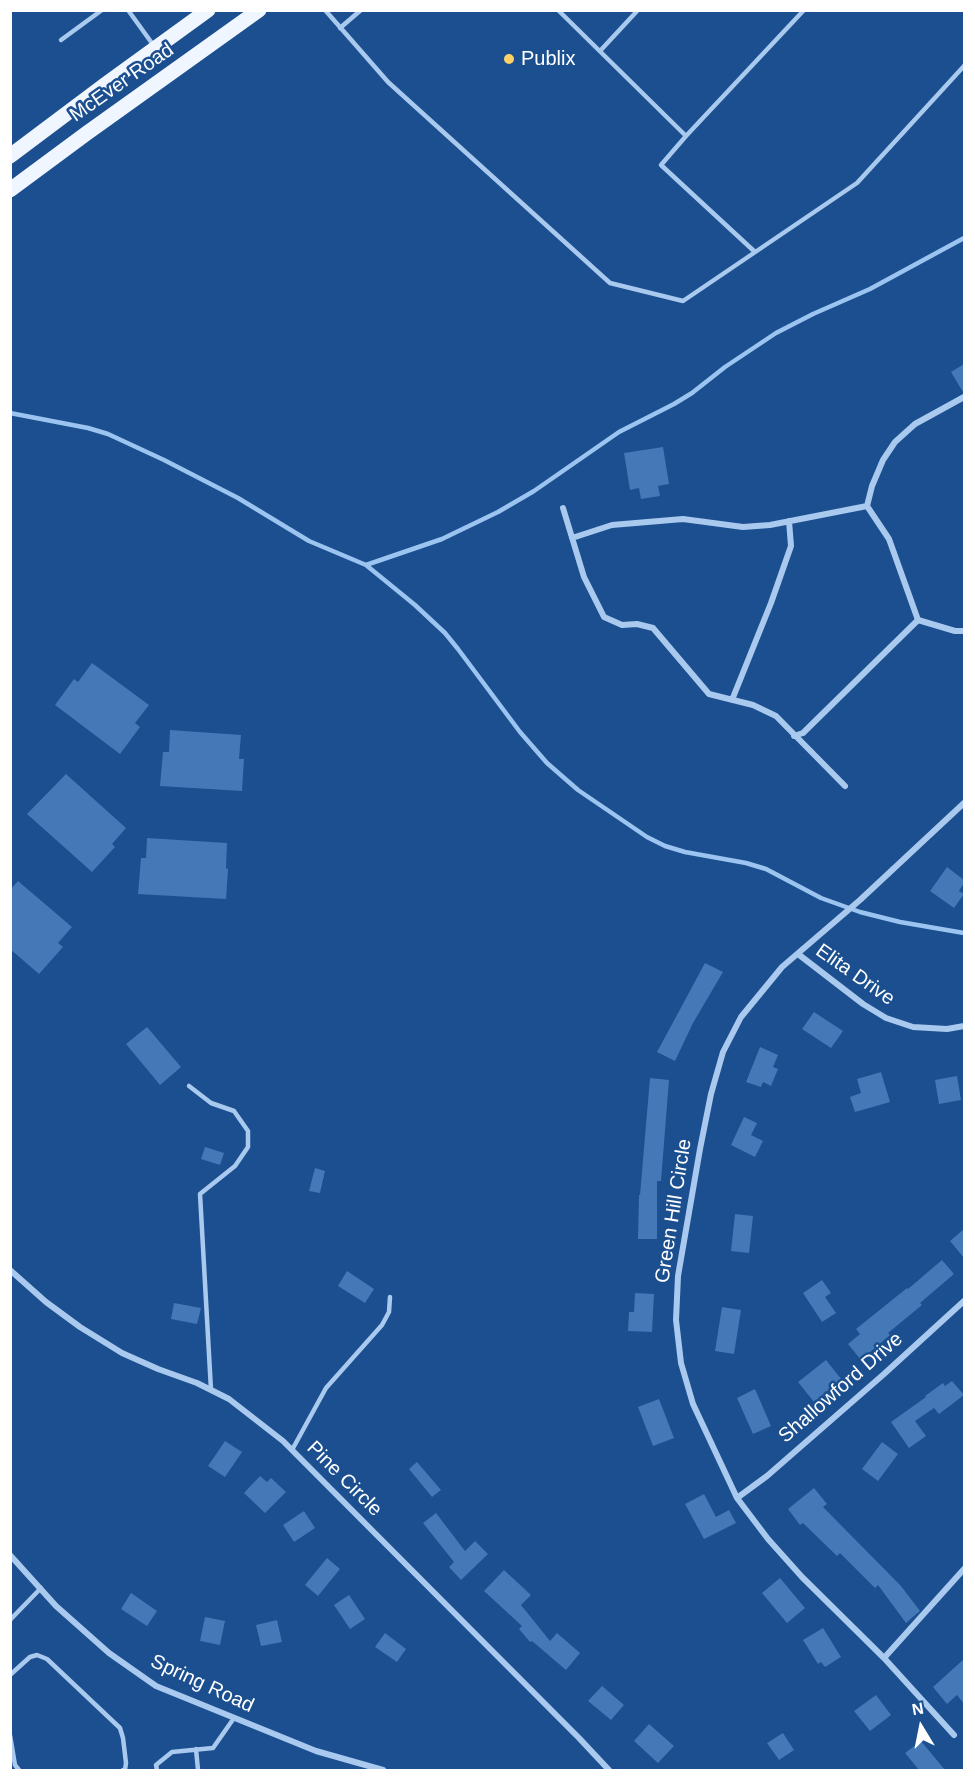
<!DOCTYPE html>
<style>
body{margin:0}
#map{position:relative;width:975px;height:1781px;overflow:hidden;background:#1b4f8f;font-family:Arial,sans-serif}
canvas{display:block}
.frame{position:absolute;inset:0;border:12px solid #fff;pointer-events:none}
.north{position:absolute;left:891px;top:1697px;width:60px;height:60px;-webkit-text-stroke:4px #1b4f8f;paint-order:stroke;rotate:350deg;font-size:16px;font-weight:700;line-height:24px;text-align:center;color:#fff}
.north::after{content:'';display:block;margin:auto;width:21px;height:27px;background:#fff;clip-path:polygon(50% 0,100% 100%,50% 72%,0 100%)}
</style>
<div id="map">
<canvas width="975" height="1781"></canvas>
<div class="frame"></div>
<div class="north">N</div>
</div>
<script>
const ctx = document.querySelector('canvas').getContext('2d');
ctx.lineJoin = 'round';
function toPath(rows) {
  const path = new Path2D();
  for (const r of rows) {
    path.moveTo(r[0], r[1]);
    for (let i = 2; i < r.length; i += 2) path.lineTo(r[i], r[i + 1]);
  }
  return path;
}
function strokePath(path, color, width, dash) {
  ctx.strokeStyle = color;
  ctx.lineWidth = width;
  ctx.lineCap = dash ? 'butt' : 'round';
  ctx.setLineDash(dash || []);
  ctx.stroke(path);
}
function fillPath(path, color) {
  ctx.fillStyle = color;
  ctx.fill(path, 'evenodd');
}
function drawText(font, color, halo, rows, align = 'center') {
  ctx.font = font + ' Arial,sans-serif';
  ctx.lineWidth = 5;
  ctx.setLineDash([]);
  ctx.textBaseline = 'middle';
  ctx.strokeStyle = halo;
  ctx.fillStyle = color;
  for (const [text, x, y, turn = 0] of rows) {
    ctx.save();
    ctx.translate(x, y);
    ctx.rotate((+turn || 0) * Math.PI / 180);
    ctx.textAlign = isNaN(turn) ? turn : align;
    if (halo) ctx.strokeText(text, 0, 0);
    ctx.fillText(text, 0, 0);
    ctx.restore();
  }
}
strokePath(toPath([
 [10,413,88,428,108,434,164,460,238,498,309,541,366,565,415,605,445,633,458,649,520,732,547,763,578,790,647,837,665,846,685,852,746,863,766,869,821,898,860,912,900,922,964,933],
 [366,565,442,539,498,512,534,491,619,432,674,404,692,393,725,367,776,333,813,314,870,289,964,238]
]), '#9cc4f0', 4.5);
fillPath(toPath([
 [964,364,964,392,963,392,951,372],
 [663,447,669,484,658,486,660,496,641,499,639,488,630,490,624,453],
 [92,663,149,705,135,723,140,727,120,754,55,705,74,679,78,682],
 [170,730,241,735,239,759,244,759,242,791,160,786,163,752,169,752],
 [66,774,126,828,112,844,115,847,92,872,27,814],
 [147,838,227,843,226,868,228,869,226,899,138,894,141,858,146,858],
 [947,867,964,880,964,883,959,891,964,894,954,908,930,891],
 [18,881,72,927,58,943,63,947,39,974,10,949,10,890],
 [705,963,723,972,693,1023,675,1061,657,1052],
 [814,1012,843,1031,831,1048,802,1029],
 [147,1027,181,1067,160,1085,126,1044],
 [760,1047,778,1055,773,1067,778,1069,771,1086,763,1082,761,1087,746,1082],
 [881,1072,890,1102,855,1112,850,1097,861,1093,857,1079],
 [957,1076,961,1100,939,1104,935,1080],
 [650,1078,669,1080,661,1181,657,1181,657,1239,638,1239,639,1195,640,1195],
 [744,1117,757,1123,751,1135,763,1141,755,1157,731,1145],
 [205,1147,224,1153,220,1165,201,1159],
 [315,1168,325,1171,320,1193,309,1191],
 [735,1214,753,1216,749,1253,731,1251],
 [964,1229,964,1258,950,1241],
 [942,1260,954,1274,920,1303,922,1305,888,1333,890,1335,861,1360,848,1344,860,1334,856,1329,907,1288,908,1289],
 [347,1271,374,1289,365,1303,338,1286],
 [822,1280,831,1293,825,1297,836,1313,822,1322,803,1293],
 [635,1293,654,1294,652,1332,628,1331,629,1312,634,1312],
 [174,1303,201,1308,197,1324,171,1319],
 [722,1307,741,1310,734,1354,715,1351],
 [826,1360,842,1380,814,1402,798,1382],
 [952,1381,964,1395,939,1414,934,1408,915,1421,926,1436,909,1448,891,1422,926,1397,925,1396,943,1383,945,1386],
 [755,1389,771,1426,753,1434,737,1398],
 [659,1399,674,1438,653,1446,638,1407],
 [225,1441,242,1452,225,1477,208,1466],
 [882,1442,898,1454,878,1481,862,1469],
 [417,1462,441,1490,432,1497,409,1469],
 [260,1476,267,1482,271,1478,286,1492,265,1513,244,1493],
 [814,1488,827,1504,823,1507,901,1586,920,1611,914,1616,906,1623,878,1585,875,1588,840,1553,837,1556,803,1523,800,1525,788,1509],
 [704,1494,716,1517,729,1510,736,1523,704,1539,685,1504],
 [304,1511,315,1528,294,1542,283,1525],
 [436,1513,465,1551,475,1541,488,1554,461,1580,449,1567,454,1562,423,1523],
 [327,1558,340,1569,318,1596,305,1585],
 [504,1570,531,1595,521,1605,550,1641,557,1633,580,1653,566,1670,532,1641,530,1642,519,1629,522,1626,484,1591],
 [780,1578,805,1608,787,1623,762,1593],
 [131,1593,157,1611,147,1626,121,1609],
 [349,1595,365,1619,350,1629,334,1605],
 [205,1617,225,1621,220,1645,200,1641],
 [277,1620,282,1642,261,1646,256,1625],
 [823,1628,841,1657,825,1667,821,1662,818,1664,803,1640],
 [385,1633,406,1649,397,1662,375,1647],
 [964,1659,964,1704,957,1695,947,1704,933,1687],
 [602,1686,624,1705,611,1720,588,1701],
 [876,1695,891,1715,870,1731,854,1711],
 [649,1724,674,1746,658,1763,634,1741],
 [783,1733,794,1750,779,1760,767,1743],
 [921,1741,945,1770,919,1770,905,1753]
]), '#4478b7');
strokePath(toPath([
 [128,10,154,46],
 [325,10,388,82,610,283,683,301,857,183,964,66],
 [558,10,686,136,804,10],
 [340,28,361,10],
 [61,40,102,10],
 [600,51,638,10],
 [686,136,661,165,755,252],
 [189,1086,211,1103,234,1111,248,1131,248,1147,235,1166,200,1194,211,1390],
 [292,1450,326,1388,382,1325,389,1312,390,1297],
 [10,1620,41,1588],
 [10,1675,30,1657,37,1655,47,1659,120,1728,123,1738,126,1763,125,1770,123,1770],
 [10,1735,15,1765,19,1770],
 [196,1749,198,1770],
 [157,1770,156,1765,172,1752,213,1748,234,1718]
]), '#a9c9ee', 4.5);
strokePath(toPath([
 [563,508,584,577,604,617,622,625,637,624,653,628,709,694,753,705,776,716,845,786],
 [572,538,612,525,683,519,743,527,770,525,867,506,872,486,883,460,895,442,915,424,964,397],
 [918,620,955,631,964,631],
 [732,700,771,603,791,546,789,521],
 [794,736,803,733,918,620,889,539,867,506],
 [798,954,863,1004,886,1018,913,1027,947,1029,964,1026],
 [10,1270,46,1302,80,1327,122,1353,158,1369,197,1383,229,1399,283,1441,579,1738,609,1770],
 [737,1498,767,1476,884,1374,964,1301],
 [10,1555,56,1606,109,1653,156,1686,316,1751,383,1770],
 [884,1658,964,1569],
 [954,1735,884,1658,802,1577,768,1539,737,1498,693,1404,681,1363,676,1320,678,1276,700,1149,711,1094,723,1052,741,1017,782,967,860,900,964,803]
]), '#a9c9ee', 6);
strokePath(toPath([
 [10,156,106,84,208,10],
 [10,190,87,133,259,10]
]), '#f0f6ff', 15);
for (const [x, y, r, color] of [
 [509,59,6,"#ffd166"]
]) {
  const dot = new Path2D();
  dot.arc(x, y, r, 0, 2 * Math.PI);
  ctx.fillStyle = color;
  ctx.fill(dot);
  strokePath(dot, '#1b4f8f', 2);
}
drawText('20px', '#fff', '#1b4f8f', [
 ["Publix",521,59]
], 'left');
drawText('20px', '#fff', '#1b4f8f', [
 ["McEver Road",122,83,-35],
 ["Elita Drive",855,975,35],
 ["Green Hill Circle",674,1211,-81],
 ["Shallowford Drive",841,1388,-41],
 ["Pine Circle",344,1479,45],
 ["Spring Road",202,1684,25]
]);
</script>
